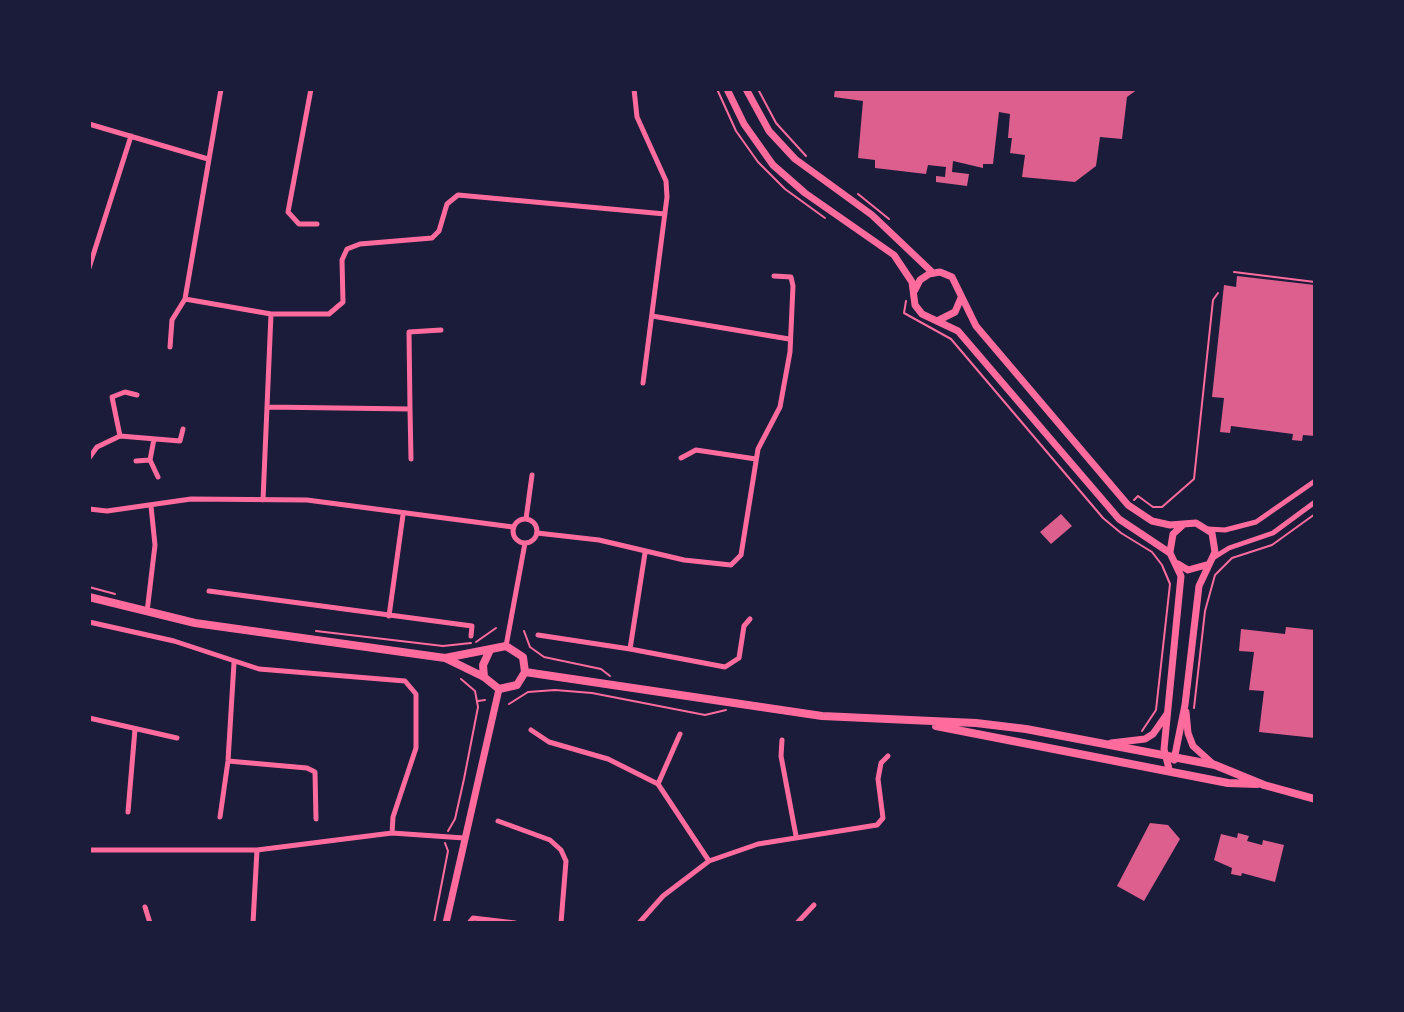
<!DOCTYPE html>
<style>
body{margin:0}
#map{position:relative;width:1404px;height:1012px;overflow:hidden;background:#1b1b3a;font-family:Bitter,serif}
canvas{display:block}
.frame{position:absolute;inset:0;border:91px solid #1b1b3a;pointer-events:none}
</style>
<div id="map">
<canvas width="1404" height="1012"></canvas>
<div class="frame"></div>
</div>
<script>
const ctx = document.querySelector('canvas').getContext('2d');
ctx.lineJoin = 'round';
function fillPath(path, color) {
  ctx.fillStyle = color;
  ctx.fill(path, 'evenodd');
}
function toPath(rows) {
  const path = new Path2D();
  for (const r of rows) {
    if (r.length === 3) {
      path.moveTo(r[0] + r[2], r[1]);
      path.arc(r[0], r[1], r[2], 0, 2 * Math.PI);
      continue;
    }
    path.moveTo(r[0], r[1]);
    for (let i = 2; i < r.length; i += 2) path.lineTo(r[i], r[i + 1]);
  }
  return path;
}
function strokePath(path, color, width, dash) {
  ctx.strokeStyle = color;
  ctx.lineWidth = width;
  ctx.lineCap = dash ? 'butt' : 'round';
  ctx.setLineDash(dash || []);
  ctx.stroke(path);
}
fillPath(toPath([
 [835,89,1138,89,1127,97,1122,139,1100,137,1096,166,1075,182,1022,177,1025,155,1010,153,1012,138,1008,138,1010,114,999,112,993,164,983,164,983,168,953,161,952,172,969,174,967,186,936,182,936,176,945,177,946,167,928,165,926,174,875,168,875,160,858,158,863,101,834,97],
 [1237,276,1315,285,1315,436,1303,435,1302,441,1292,440,1293,434,1231,426,1230,433,1220,432,1224,398,1212,397,1224,285,1236,287],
 [1061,514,1072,526,1051,544,1040,532],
 [1286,627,1315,630,1315,738,1259,732,1264,691,1249,690,1254,652,1239,651,1241,629,1285,634],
 [1150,823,1168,825,1180,839,1144,901,1117,886],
 [1238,833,1249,836,1247,841,1262,845,1263,840,1284,845,1275,882,1242,873,1241,876,1231,874,1232,868,1214,860,1221,834,1237,838]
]), '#dd5f8e');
strokePath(toPath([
 [717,89,736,131,758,162,785,189,825,218],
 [758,89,776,123,806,156],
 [858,194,889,219],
 [1234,272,1315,282],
 [906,301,904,313,951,339,1103,518,1121,533,1152,552,1162,565,1170,584,1156,710,1142,731],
 [1134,500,1138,496,1153,507,1162,507,1194,479,1213,300,1218,293],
 [89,587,115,594],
 [316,631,443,646,471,643],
 [524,631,530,647,544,657,601,669,610,676],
 [476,642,496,628],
 [478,701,485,700],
 [509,704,528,692,555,690,592,693,705,715,726,710],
 [1194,708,1205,611,1215,575,1232,558,1272,545,1315,514],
 [448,831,455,819,464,779,478,707,475,691,461,679],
 [434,923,448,851,445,843]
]), '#ff6b9d', 2);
strokePath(toPath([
 [311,89,288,212,299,224,317,224],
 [634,89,637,117,666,181,667,197,643,383],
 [89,124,208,159],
 [89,268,131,136],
 [185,299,271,314,329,314,343,302,342,260,347,249,360,244,432,238,439,231,447,204,458,195,665,214],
 [652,316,789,339],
 [170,347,172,320,185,299,221,89],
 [267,407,410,409,409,332,441,330],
 [410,409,411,459],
 [120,436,112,397,125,392,137,395],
 [89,458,97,447,120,436,180,441,183,429],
 [681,458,696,450,756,459],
 [150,460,154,439],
 [136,461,150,460,158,477],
 [263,500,271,314],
 [89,509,107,511,191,499,307,500,513,527],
 [525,531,12],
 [526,519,532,475],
 [1208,529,1225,530,1256,522,1315,481],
 [537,533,599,540,684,560,731,565,741,555,758,449,780,407,790,352,793,286,791,277,774,276],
 [1213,558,1229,548,1273,533,1315,502],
 [209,591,472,626,471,636],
 [147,612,155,545,151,506],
 [389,616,403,515],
 [89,622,174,641,259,669,405,681,416,694,416,748,393,817,392,833],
 [538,635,630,649,645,553],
 [506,646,525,543],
 [630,649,725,667,739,658,744,626,750,619],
 [89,718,177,738],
 [531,730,549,742,608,759,658,784,709,861],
 [782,740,781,756,796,836],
 [228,761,307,768,315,772,316,819],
 [658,784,680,734],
 [128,812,135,729],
 [220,817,228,761,234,663],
 [498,821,550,840,561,850,566,861,561,923],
 [89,850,257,850,392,833,464,838],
 [145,907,150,923],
 [253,923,257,850],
 [469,923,473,918,515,923],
 [639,923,663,896,709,861,758,844,877,825,883,818,878,779,881,763,888,756],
 [797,923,814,905]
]), '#ff6b9d', 5);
strokePath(toPath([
 [727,89,744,124,773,165,805,193,894,255,912,282,915,305,922,314,958,331,1119,519,1170,553,1181,576,1164,749,1169,769],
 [746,89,769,131,795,159,872,215,933,273],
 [915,290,920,280,929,274,940,272,952,277,976,326,1128,505,1152,521,1170,525,1196,523,1212,533,1215,552,1199,586,1185,705,1174,760],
 [939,320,955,312,961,298],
 [1170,552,1173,534,1183,525],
 [1178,564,1188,570,1206,565],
 [1186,712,1188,733,1193,746,1213,764],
 [1111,743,1145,739,1153,734,1167,714],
 [446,923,499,689]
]), '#ff6b9d', 7);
strokePath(toPath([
 [89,597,195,623,445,658,484,677,499,689,517,685,525,672,523,657,506,646,445,658],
 [525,672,822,716,976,723,1026,729,1215,765,1264,785,1315,799],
 [484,677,483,665,489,652],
 [936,726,1228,783,1257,784]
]), '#ff6b9d', 8);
</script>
